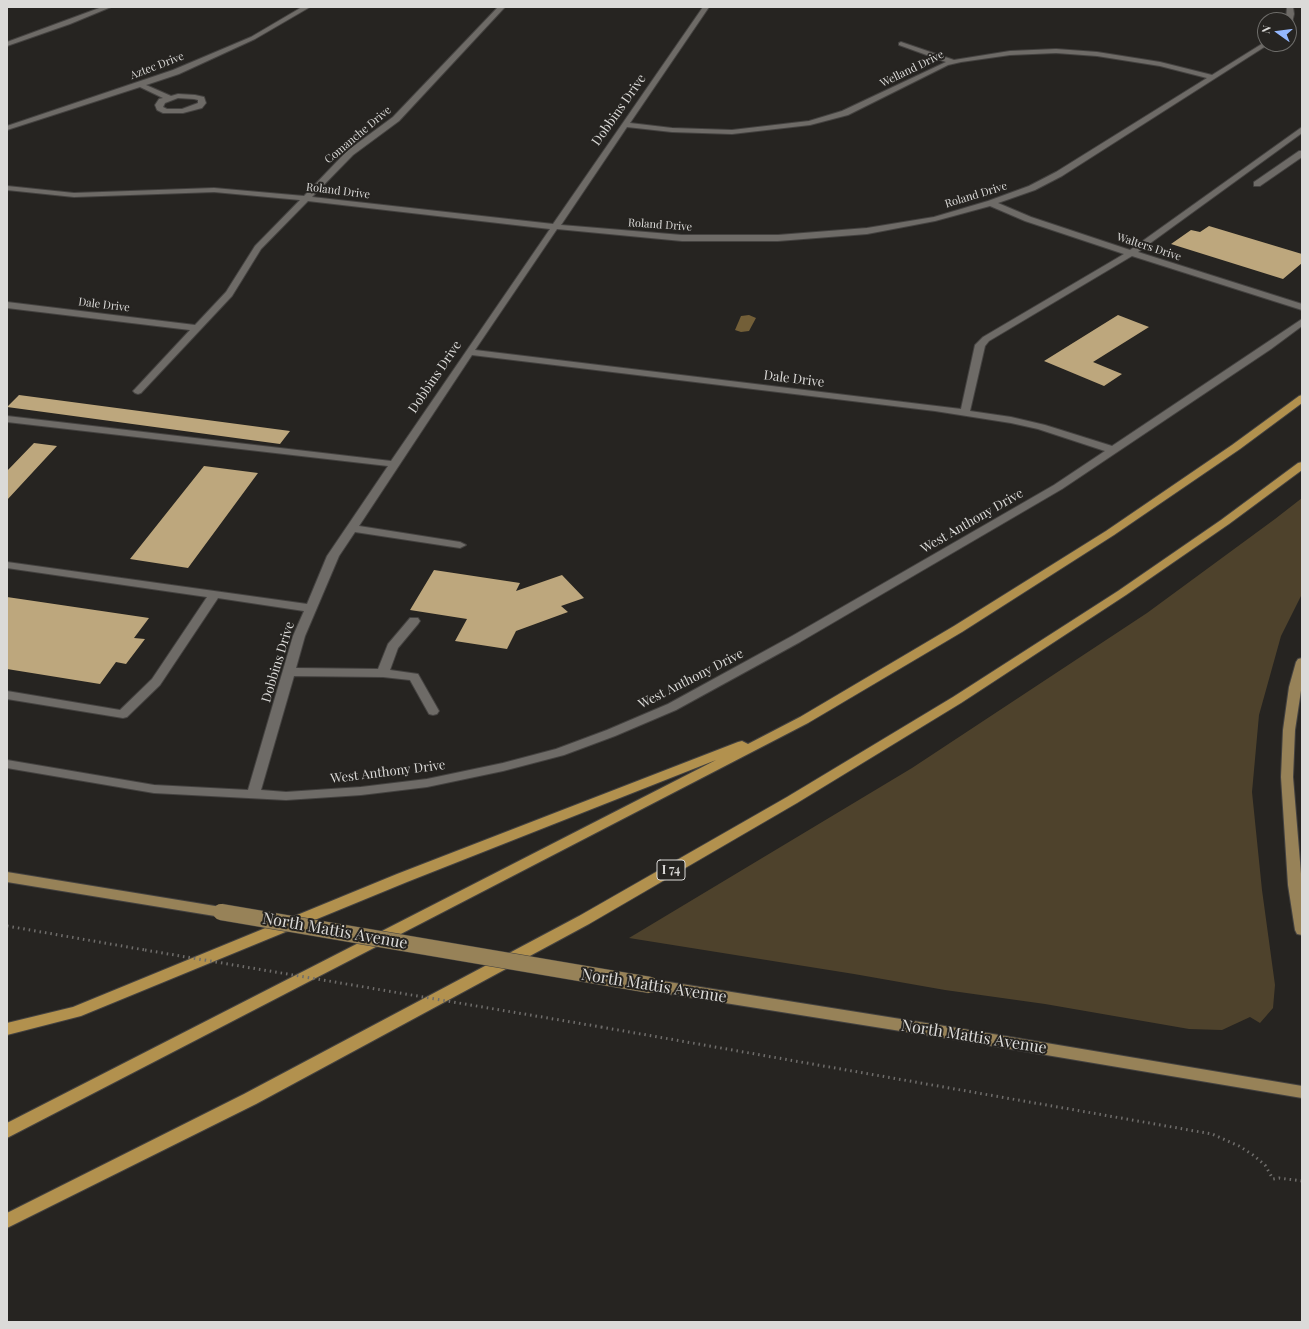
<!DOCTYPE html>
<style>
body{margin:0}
#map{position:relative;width:1309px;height:1329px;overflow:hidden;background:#262421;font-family:"Playfair Display",serif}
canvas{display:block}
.frame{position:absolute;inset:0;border:8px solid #dbdad8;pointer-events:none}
.north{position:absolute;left:1257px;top:12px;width:40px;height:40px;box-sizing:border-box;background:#262421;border:1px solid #6e6d6a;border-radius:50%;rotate:284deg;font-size:11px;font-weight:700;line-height:16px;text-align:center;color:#dbdad8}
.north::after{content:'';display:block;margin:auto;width:14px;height:18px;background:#94b7fd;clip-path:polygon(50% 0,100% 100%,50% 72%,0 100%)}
</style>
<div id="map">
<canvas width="1309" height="1329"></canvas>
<div class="frame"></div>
<div class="north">N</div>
</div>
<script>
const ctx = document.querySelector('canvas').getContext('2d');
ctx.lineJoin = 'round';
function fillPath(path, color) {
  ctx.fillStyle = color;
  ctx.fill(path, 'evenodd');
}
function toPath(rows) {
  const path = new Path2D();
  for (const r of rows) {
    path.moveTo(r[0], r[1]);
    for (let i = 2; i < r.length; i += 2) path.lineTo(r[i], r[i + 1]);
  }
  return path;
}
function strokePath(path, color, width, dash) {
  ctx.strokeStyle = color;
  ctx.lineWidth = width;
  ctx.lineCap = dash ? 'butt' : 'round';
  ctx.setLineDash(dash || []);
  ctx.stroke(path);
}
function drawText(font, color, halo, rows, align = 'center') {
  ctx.font = font + ' "Playfair Display",serif';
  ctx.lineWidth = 4;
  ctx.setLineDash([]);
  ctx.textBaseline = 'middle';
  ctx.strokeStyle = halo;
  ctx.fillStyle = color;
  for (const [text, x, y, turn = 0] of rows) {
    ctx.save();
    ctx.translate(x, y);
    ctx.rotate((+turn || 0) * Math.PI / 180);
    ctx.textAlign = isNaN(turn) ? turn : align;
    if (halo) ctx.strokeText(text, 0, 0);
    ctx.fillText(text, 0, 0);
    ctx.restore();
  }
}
fillPath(toPath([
 [1302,498,1302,594,1281,636,1259,715,1252,792,1262,890,1275,985,1273,1008,1260,1023,1250,1017,1222,1030,1189,1029,1045,1004,945,990,854,974,629,938,912,768,1147,613,1275,519]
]), '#4e422c');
fillPath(toPath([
 [749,315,756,318,749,331,741,332,735,330,741,316]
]), '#735f38');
fillPath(toPath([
 [1209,226,1302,254,1302,263,1283,279,1171,244,1191,230,1200,232],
 [1118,315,1149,327,1093,362,1122,374,1104,386,1044,361],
 [19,395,290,431,280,444,7,407],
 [34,443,57,446,7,500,7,471],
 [204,466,258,473,188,568,130,559],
 [434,570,520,583,516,591,562,575,584,598,561,606,568,612,516,631,507,649,455,641,467,619,410,610],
 [7,597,149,618,134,638,145,639,126,664,116,662,100,684,7,669]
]), '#bda77d');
const minor = toPath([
 [102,7,111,7,70,24,7,46,7,42,102,7],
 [302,7,310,7,255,39,179,74,146,85,171,96,178,94,195,95,204,97,206,103,202,108,183,113,163,113,157,110,155,105,159,99,163,98,140,87,7,130,7,126,173,70,251,37,302,7],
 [178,98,194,99,198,100,198,103,182,109,167,109,163,107,165,103,178,98],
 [498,7,505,7,399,121,353,155,312,197,553,224,703,7,709,7,630,123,672,128,732,130,809,121,842,111,946,62,899,45,899,43,901,42,954,60,1010,51,1056,49,1097,52,1160,62,1212,75,1265,42,1265,44,1269,44,1062,176,1035,190,998,203,1031,217,1130,250,1302,127,1302,133,1138,252,1302,304,1302,310,1132,256,989,341,985,346,970,411,1011,417,1045,425,1112,446,1302,319,1302,326,1271,349,1062,489,800,642,676,710,615,736,564,755,503,771,427,787,361,795,286,800,154,793,7,768,7,760,154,785,248,790,293,636,304,611,218,598,160,685,127,717,123,718,7,699,7,691,120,710,152,679,207,597,7,568,7,562,307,604,327,556,388,466,7,422,7,416,391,461,550,229,308,201,261,249,232,296,141,393,138,394,135,393,133,391,135,389,190,330,7,308,7,302,195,325,226,292,255,246,300,200,214,192,74,197,7,190,7,186,74,193,214,188,304,196,347,151,393,117,498,7],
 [1056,53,1097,56,1160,66,1207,78,1056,172,1029,186,988,201,934,217,867,228,778,235,682,235,561,225,627,127,672,132,732,134,810,125,848,115,948,65,961,62,1010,55,1056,53],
 [990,206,1025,221,1124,254,983,337,975,345,961,409,475,350,557,229,682,241,778,241,867,234,935,221,990,206],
 [472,355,935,411,1011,423,1038,429,1105,451,1054,485,792,636,668,704,607,730,556,749,503,763,427,779,361,787,286,792,261,790,294,676,383,677,410,680,429,714,433,715,437,714,439,711,418,674,390,670,398,648,418,624,420,621,418,618,410,618,388,644,378,669,296,668,305,636,339,556,355,532,460,548,466,545,460,542,359,526,472,355],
 [1287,7,1293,7,1294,14,1292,23,1289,25,1289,20,1286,20,1287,7],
 [1299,151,1302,151,1302,157,1260,186,1254,186,1254,182,1299,151]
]);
const major = toPath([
 [1302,658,1302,684,1295,730,1293,777,1302,886,1302,935,1297,934,1295,930,1288,885,1281,777,1283,730,1289,687,1296,662,1298,659,1302,658],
 [7,872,221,907,226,908,228,912,226,916,221,917,7,882,7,872],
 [650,979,957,1028,1302,1086,1302,1098,957,1040,650,991,645,989,643,985,645,981,650,979]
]);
const highway = toPath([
 [1302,395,1302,403,1240,449,1114,535,962,632,808,723,7,1138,7,1123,716,760,407,882,81,1016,7,1035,7,1023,73,1007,397,874,738,742,742,741,748,744,800,717,954,626,1106,531,1232,445,1299,396,1302,395],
 [1302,462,1302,470,1229,524,1126,595,961,703,797,803,589,924,256,1104,7,1228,7,1213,244,1094,579,916,787,797,953,697,1118,591,1221,520,1298,463,1302,462]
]);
strokePath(minor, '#444240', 2);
strokePath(major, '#444240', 2);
strokePath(highway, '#444240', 2);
strokePath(toPath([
 [7,926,145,950],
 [601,1027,1212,1134,1239,1146,1253,1155,1265,1165,1273,1179,1279,1178,1302,1181]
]), '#6f6d6b', 3, [1.5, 4]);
fillPath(minor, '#6e6b67');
fillPath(major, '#978258');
fillPath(highway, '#b2914e');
const majorBridge = toPath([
 [221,912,650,985]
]);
strokePath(majorBridge, '#444240', 17, []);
strokePath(toPath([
 [145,950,601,1027]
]), '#6f6d6b', 3, [1.5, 4]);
strokePath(majorBridge, '#978258', 16);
drawText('11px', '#dbdad8', '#262421', [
 ["Aztec Drive",157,66,-21],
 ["Welland Drive",912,69,-26],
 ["Comanche Drive",358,135,-40],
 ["Roland Drive",338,191,7],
 ["Roland Drive",976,195,-17],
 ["Roland Drive",660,225,4],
 ["Walters Drive",1149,247,18],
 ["Dale Drive",104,305,7]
]);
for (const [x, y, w] of [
 [671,870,28]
]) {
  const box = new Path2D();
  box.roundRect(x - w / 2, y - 10, w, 20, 3);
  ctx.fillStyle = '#262421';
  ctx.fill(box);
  strokePath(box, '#dbdad8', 1);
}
drawText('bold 12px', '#dbdad8', null, [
 ["I 74",671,870]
]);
drawText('13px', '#dbdad8', '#262421', [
 ["Dobbins Drive",619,110,-55],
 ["Dobbins Drive",435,377,-56],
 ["Dale Drive",794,379,7],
 ["West Anthony Drive",972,521,-30],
 ["Dobbins Drive",278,662,-73],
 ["West Anthony Drive",691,679,-27],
 ["West Anthony Drive",388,772,-7]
]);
drawText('16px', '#dbdad8', '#262421', [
 ["North Mattis Avenue",335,931,10],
 ["North Mattis Avenue",654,986,9],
 ["North Mattis Avenue",974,1037,9]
]);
</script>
